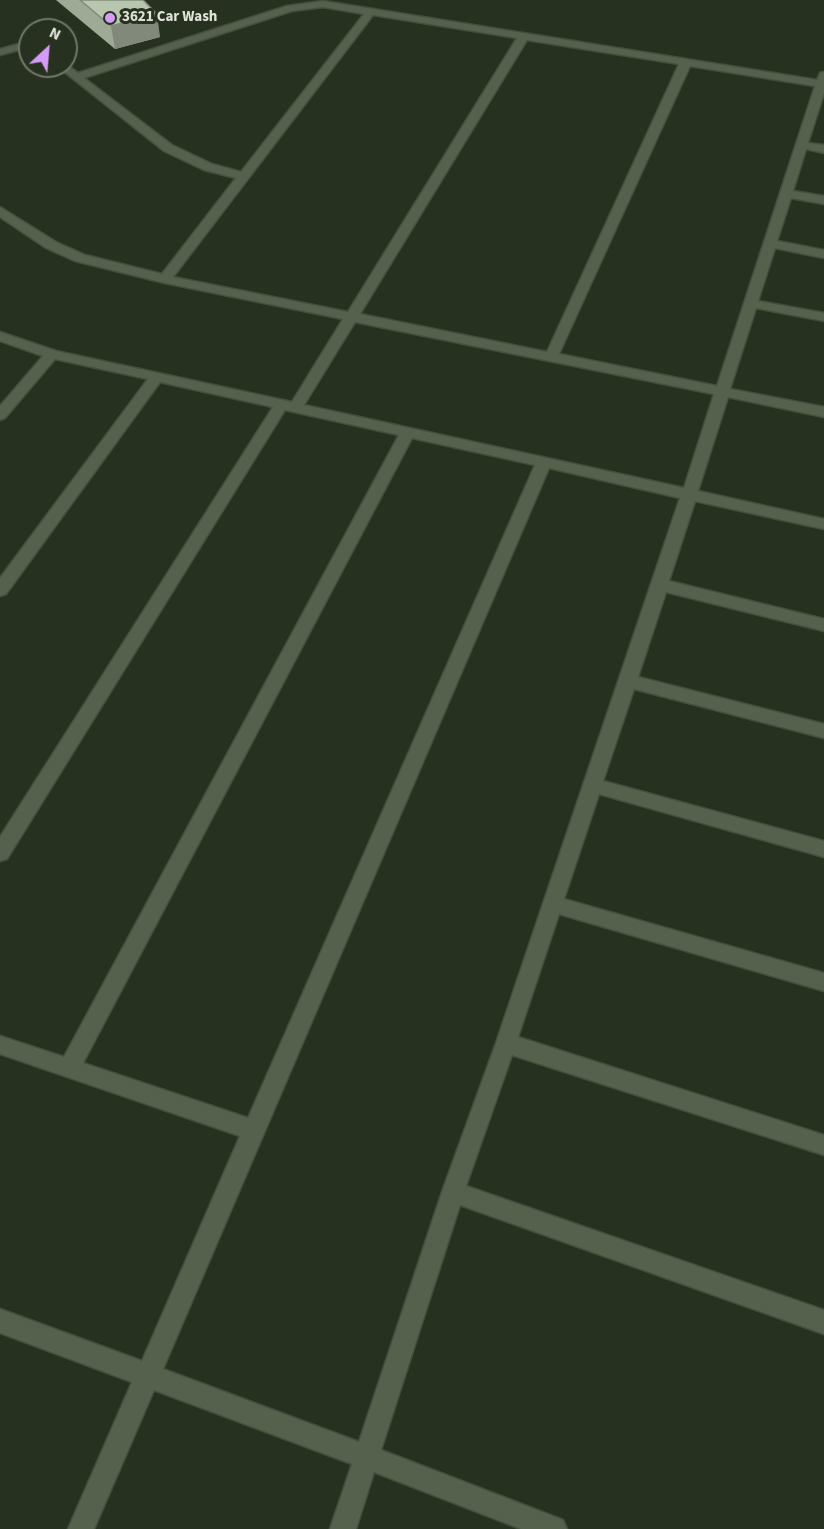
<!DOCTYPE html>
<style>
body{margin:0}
#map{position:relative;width:824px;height:1529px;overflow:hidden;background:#27311f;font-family:"Source Sans 3",sans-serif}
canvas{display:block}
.north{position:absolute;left:18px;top:18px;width:60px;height:60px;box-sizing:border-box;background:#27311f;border:2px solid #707869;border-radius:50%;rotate:26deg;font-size:16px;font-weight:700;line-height:24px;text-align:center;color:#dde3d8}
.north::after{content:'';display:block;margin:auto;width:21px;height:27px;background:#d59bfb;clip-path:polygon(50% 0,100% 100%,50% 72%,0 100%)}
</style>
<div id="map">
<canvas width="824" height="1529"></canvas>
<div class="north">N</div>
</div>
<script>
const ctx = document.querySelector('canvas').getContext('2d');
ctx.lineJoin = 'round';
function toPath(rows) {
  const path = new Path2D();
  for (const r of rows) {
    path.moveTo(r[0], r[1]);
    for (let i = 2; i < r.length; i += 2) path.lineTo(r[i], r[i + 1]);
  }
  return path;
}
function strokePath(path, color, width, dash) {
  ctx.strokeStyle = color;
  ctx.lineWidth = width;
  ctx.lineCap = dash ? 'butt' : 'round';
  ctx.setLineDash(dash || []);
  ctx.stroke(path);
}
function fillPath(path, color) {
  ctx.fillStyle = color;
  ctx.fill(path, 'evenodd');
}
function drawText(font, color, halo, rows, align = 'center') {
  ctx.font = font + ' "Source Sans 3",sans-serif';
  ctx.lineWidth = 6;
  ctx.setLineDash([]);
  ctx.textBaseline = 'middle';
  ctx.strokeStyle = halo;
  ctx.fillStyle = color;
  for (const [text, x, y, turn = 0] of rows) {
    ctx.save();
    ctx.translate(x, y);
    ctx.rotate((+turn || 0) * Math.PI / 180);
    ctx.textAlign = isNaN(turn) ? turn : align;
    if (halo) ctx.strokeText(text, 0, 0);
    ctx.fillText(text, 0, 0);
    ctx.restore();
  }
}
const street = toPath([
 [323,1,817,80,820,73,824,72,824,93,808,143,824,145,824,153,806,149,793,191,824,196,824,204,791,198,777,241,824,250,824,258,775,248,758,301,824,313,824,321,756,308,730,389,824,407,824,417,728,397,698,491,824,519,824,529,695,501,669,581,824,619,824,631,666,592,638,677,824,724,824,738,634,689,603,781,824,841,824,857,599,794,564,899,824,973,824,991,559,914,518,1037,824,1135,824,1155,512,1055,466,1186,824,1310,824,1334,460,1205,381,1450,563,1520,567,1529,521,1529,374,1472,356,1529,330,1529,352,1464,154,1390,94,1529,68,1529,132,1382,0,1333,0,1309,142,1361,240,1136,0,1054,0,1036,64,1057,399,435,285,410,7,859,0,861,0,837,273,407,160,382,6,594,0,596,0,578,148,379,55,359,5,418,0,420,0,406,43,356,0,341,0,332,56,351,292,402,343,319,165,283,75,261,46,248,0,217,0,207,56,242,85,255,162,274,236,178,204,170,164,151,57,66,66,66,66,64,78,73,287,6,323,1],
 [323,7,364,14,241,172,212,164,172,145,84,78,292,11,323,7],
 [373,15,517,38,348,312,173,277,373,15],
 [527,40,679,64,547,352,360,314,527,40],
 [690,66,815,86,717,386,559,354,690,66],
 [355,322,714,394,684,488,304,405,355,322],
 [412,438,535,465,248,1118,83,1063,412,438],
 [549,468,680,498,496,1043,442,1192,359,1442,163,1369,549,468],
 [30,41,30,47,0,55,0,49,30,41]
]);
strokePath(street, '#454e3e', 3);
fillPath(street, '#56614d');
fillPath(toPath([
 [56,0,143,0,160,37,115,49]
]), '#9ea996');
fillPath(toPath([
 [157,14,160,37,115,49,111,26]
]), '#818a7a');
const building = toPath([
 [80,0,143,0,157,14,111,26,80,0]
]);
fillPath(building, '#b8c5af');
strokePath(building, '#818a7a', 1.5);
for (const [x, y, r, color] of [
 [110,18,6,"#d59bfb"]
]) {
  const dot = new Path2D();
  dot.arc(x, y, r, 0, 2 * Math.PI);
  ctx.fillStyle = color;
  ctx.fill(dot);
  strokePath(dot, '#27311f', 2);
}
drawText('bold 15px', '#dde3d8', '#27311f', [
 ["3621 Car Wash",122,18]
], 'left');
</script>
